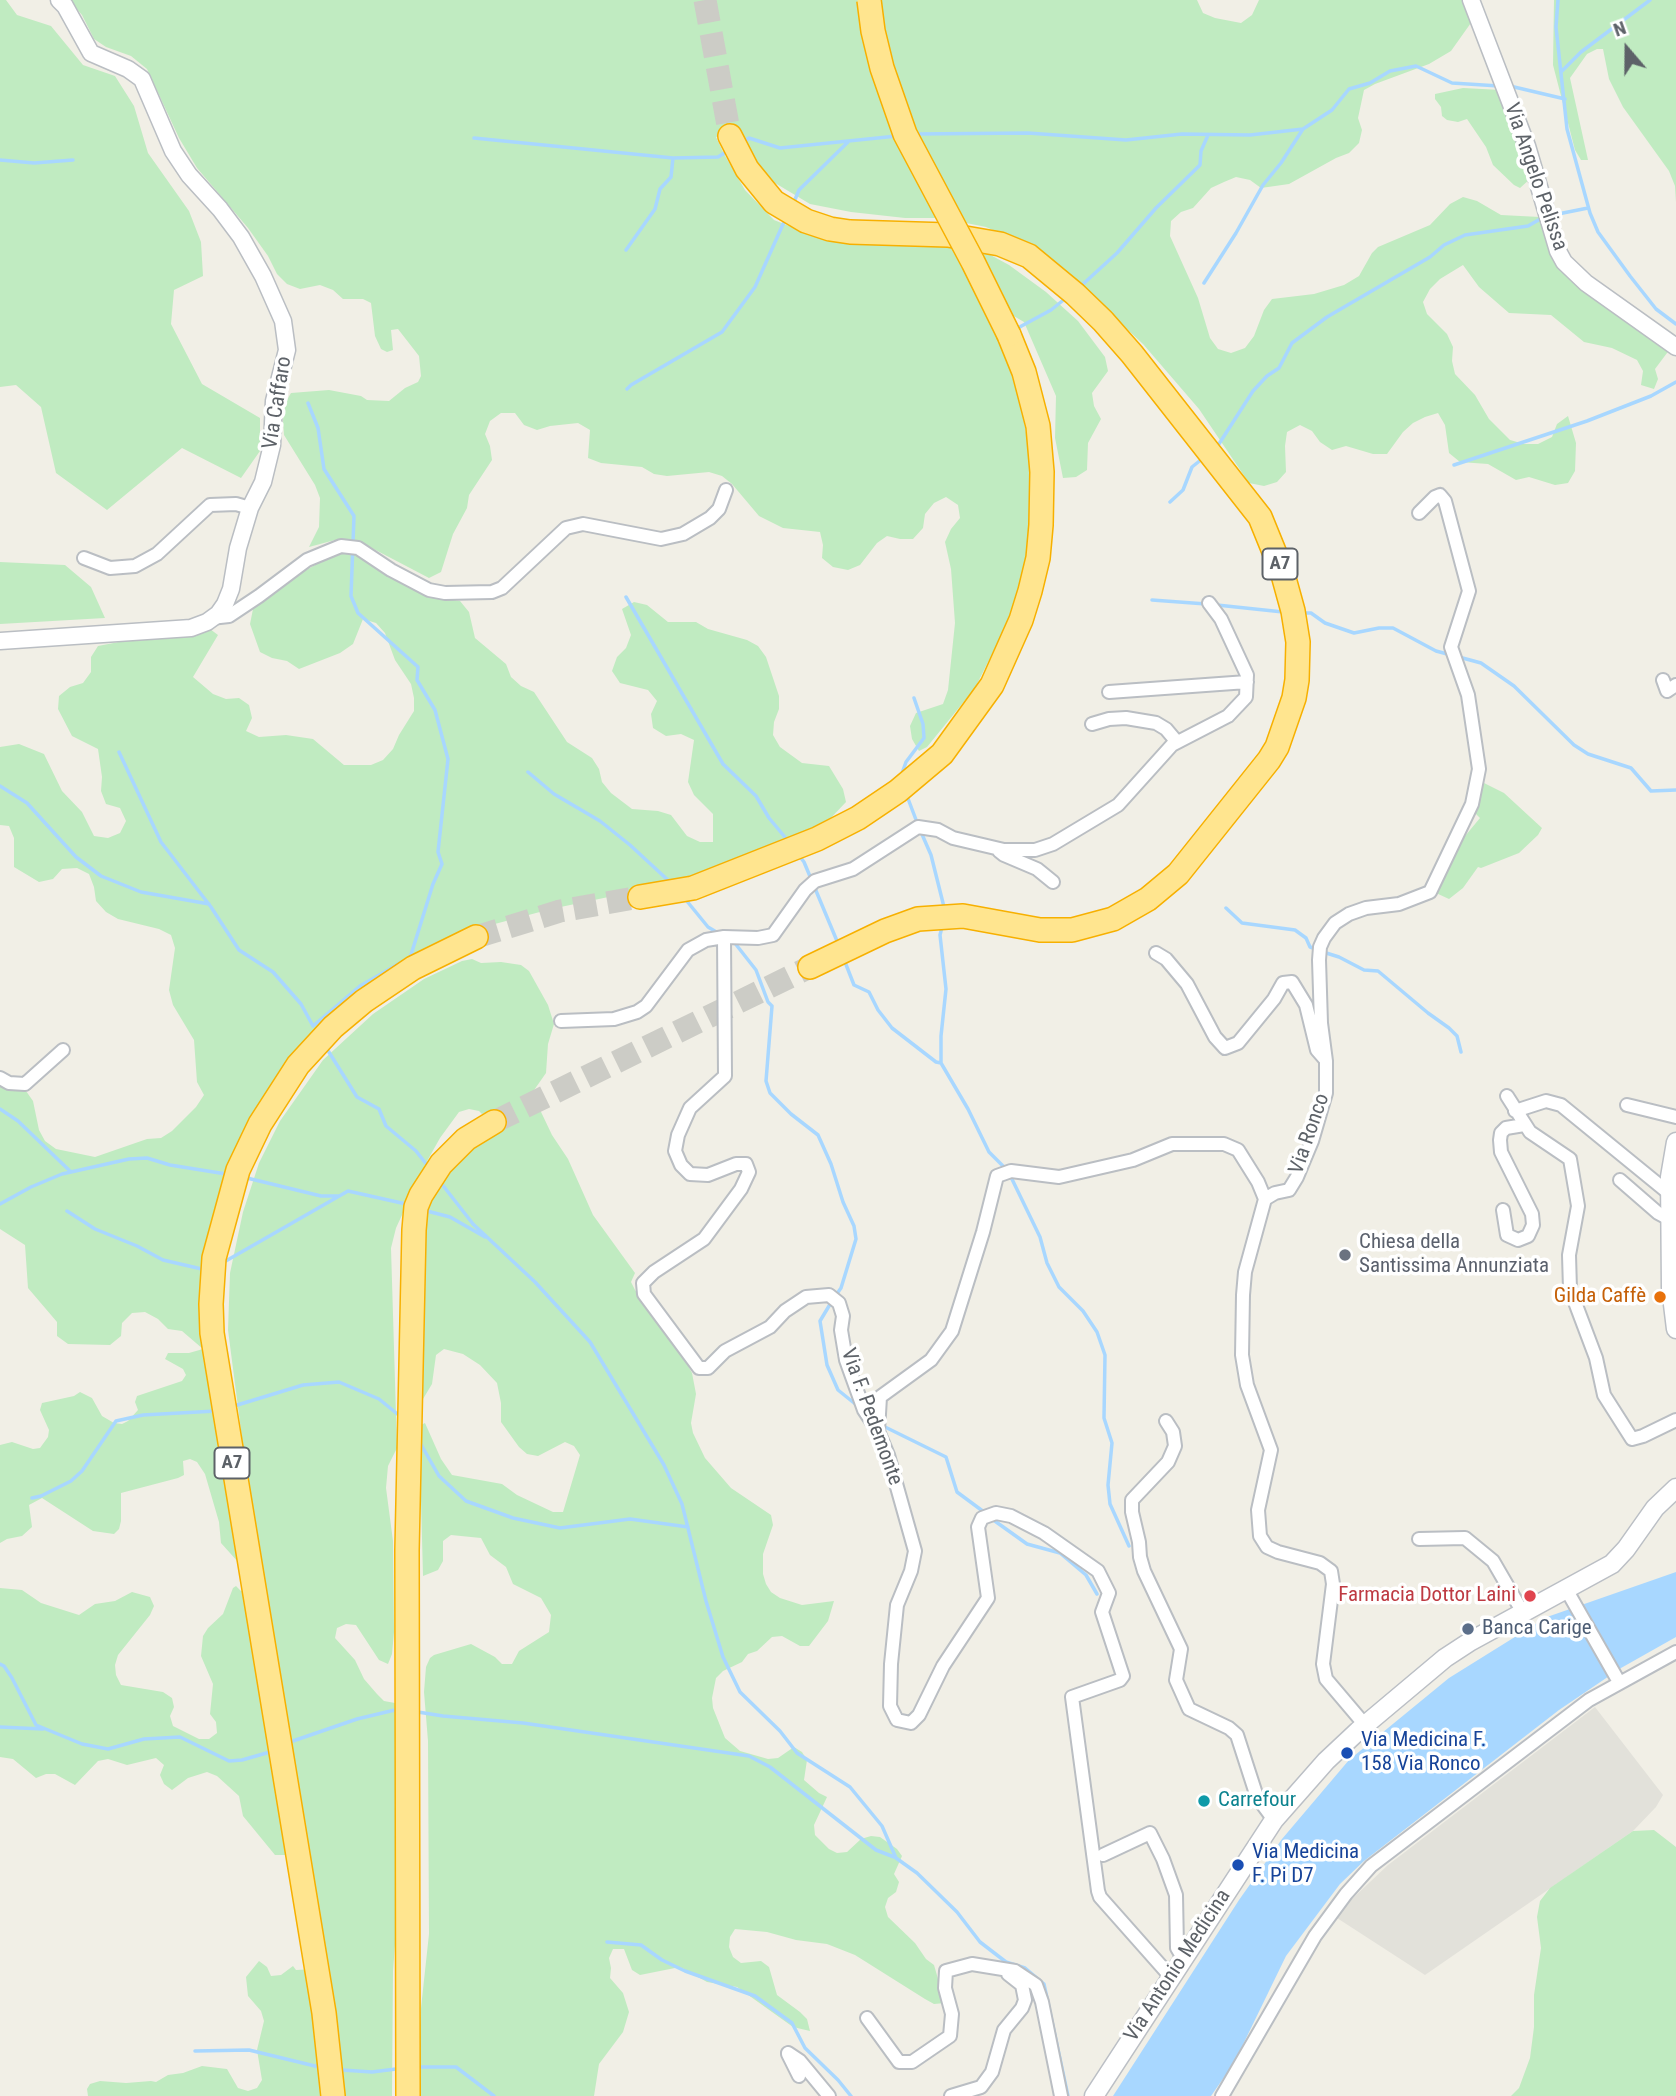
<!DOCTYPE html>
<meta charset="utf-8">
<style>
body{margin:0}
#map{position:relative;width:1676px;height:2096px;overflow:hidden;background:#f1efe6;font-family:"Roboto Condensed",sans-serif}
canvas{display:block}
.north{position:absolute;left:1592px;top:14px;width:70px;height:70px;-webkit-text-stroke:5px #fff;paint-order:stroke;rotate:340deg;font-size:19px;font-weight:700;line-height:28px;text-align:center;color:#5d6268}
.north::after{content:'';display:block;margin:auto;width:24px;height:32px;background:#5d6268;clip-path:polygon(50% 0,100% 100%,50% 72%,0 100%)}
</style>
<div id="map">
<canvas width="1676" height="2096"></canvas>
<div class="north">N</div>
</div>
<script>
const ctx = document.querySelector('canvas').getContext('2d');
ctx.lineJoin = 'round';
function fillPath(path, color) {
  ctx.fillStyle = color;
  ctx.fill(path, 'evenodd');
}
function toPath(rows) {
  const path = new Path2D();
  for (const r of rows) {
    path.moveTo(r[0], r[1]);
    for (let i = 2; i < r.length; i += 2) path.lineTo(r[i], r[i + 1]);
  }
  return path;
}
function strokePath(path, color, width, dash) {
  ctx.strokeStyle = color;
  ctx.lineWidth = width;
  ctx.lineCap = dash ? 'butt' : 'round';
  ctx.setLineDash(dash || []);
  ctx.stroke(path);
}
function drawText(font, color, halo, rows, align = 'center') {
  ctx.font = font + ' "Roboto Condensed",sans-serif';
  ctx.lineWidth = 7;
  ctx.setLineDash([]);
  ctx.textBaseline = 'middle';
  ctx.strokeStyle = halo;
  ctx.fillStyle = color;
  for (const [text, x, y, turn = 0] of rows) {
    ctx.save();
    ctx.translate(x, y);
    ctx.rotate((+turn || 0) * Math.PI / 180);
    ctx.textAlign = isNaN(turn) ? turn : align;
    if (halo) ctx.strokeText(text, 0, 0);
    ctx.fillText(text, 0, 0);
    ctx.restore();
  }
}
fillPath(toPath([
 [1595,1707,1663,1795,1656,1807,1633,1831,1425,1975,1337,1918,1352,1899,1388,1865]
]), '#e2e1da');
fillPath(toPath([
 [0,0,6,0,17,15,51,26,83,65,115,76,134,106,148,153,189,211,201,242,203,276,174,290,171,324,202,384,260,418,260,451,241,478,182,448,107,510,56,473,41,407,16,385,0,387],
 [69,0,1197,0,1203,13,1215,18,1241,23,1252,15,1259,0,1465,0,1473,20,1451,51,1429,64,1375,84,1364,90,1358,118,1362,130,1359,143,1349,153,1336,158,1289,184,1261,188,1250,180,1236,177,1224,182,1211,188,1193,208,1181,212,1171,221,1170,236,1198,298,1210,338,1218,349,1231,353,1245,348,1254,336,1264,310,1272,299,1314,294,1344,285,1359,276,1372,253,1378,247,1430,225,1450,204,1463,197,1477,201,1501,215,1540,217,1551,255,1670,349,1655,369,1658,379,1654,389,1641,385,1643,371,1637,360,1612,348,1584,342,1551,315,1509,313,1479,287,1463,265,1440,279,1430,289,1423,302,1427,314,1447,334,1453,347,1452,361,1455,374,1475,395,1489,419,1510,440,1524,444,1538,444,1552,437,1557,424,1568,416,1576,443,1575,471,1568,483,1555,485,1529,477,1516,480,1488,464,1460,462,1449,453,1445,425,1438,413,1425,417,1413,423,1403,432,1387,454,1373,454,1346,446,1332,450,1320,442,1312,431,1300,425,1287,432,1285,446,1286,472,1277,482,1264,486,1249,483,1199,409,1143,344,1084,289,1037,250,986,227,941,218,905,218,851,212,810,204,775,183,748,153,737,130,716,137,724,154,745,190,774,220,807,233,948,243,985,252,1009,265,1046,292,1078,321,1105,357,1108,371,1092,393,1094,406,1101,419,1088,443,1087,470,1076,477,1063,478,1055,438,1056,396,1024,322,1012,315,1010,369,1022,410,1034,479,1033,537,1022,594,975,688,927,747,919,751,912,739,910,726,916,713,943,704,948,690,955,623,951,569,945,542,951,529,960,518,958,505,946,497,934,503,925,514,923,528,913,539,900,539,887,536,877,543,860,565,848,570,833,567,822,558,823,545,820,532,783,528,759,516,732,484,722,476,709,472,667,476,654,474,642,467,601,463,588,458,590,430,578,423,550,426,537,430,524,425,515,413,501,413,490,421,485,434,490,446,492,460,469,495,467,508,453,534,441,572,429,578,366,545,335,540,309,547,319,527,320,498,315,485,284,435,283,420,284,405,291,393,329,390,361,396,367,400,389,401,405,388,418,382,421,376,419,356,398,329,391,330,393,350,387,352,381,349,375,336,371,303,363,299,343,299,333,290,320,285,300,289,287,284,277,274,268,256,248,228,197,168,179,138,147,69,131,56,106,47,94,39,82,15],
 [1554,0,1676,0,1676,202,1675,186,1669,171,1623,107,1609,79,1603,49,1597,49,1587,54,1570,78,1588,160,1581,160,1575,150,1553,65],
 [1463,88,1501,90,1530,179,1520,188,1514,185,1493,165,1486,147,1467,119,1458,122,1447,120,1442,116,1441,107,1435,99,1435,94],
 [339,551,354,553,427,596,460,601,469,612,475,638,506,664,511,677,521,686,534,692,567,742,592,758,599,769,602,782,611,793,632,809,658,811,671,815,687,836,700,842,713,842,713,814,694,795,688,782,694,740,681,734,666,736,653,728,651,714,657,701,648,690,620,683,612,671,617,657,626,648,631,635,622,609,634,602,647,605,668,622,696,622,708,629,747,640,758,646,766,657,779,696,779,709,774,722,773,735,780,747,802,763,829,766,843,789,846,802,827,822,792,840,703,873,642,890,551,909,491,925,447,941,295,1056,208,1270,239,1563,221,1543,219,1522,205,1474,197,1462,190,1459,183,1461,184,1475,178,1478,121,1493,121,1521,119,1529,114,1534,93,1531,42,1498,29,1505,32,1527,22,1536,7,1539,0,1543,0,1445,12,1442,33,1449,40,1448,48,1437,49,1430,40,1410,42,1403,74,1396,80,1392,92,1398,102,1416,114,1423,122,1424,128,1421,138,1410,135,1402,137,1396,182,1381,186,1375,183,1369,165,1359,168,1353,189,1353,203,1349,182,1331,168,1329,158,1319,145,1312,132,1313,122,1323,121,1336,110,1345,68,1344,57,1336,57,1322,28,1288,25,1245,0,1229,0,1086,26,1091,33,1101,39,1130,45,1141,56,1149,95,1157,147,1139,161,1138,172,1131,196,1107,204,1095,197,1082,194,1040,173,1005,169,990,175,948,171,935,159,929,118,919,106,912,96,901,94,887,89,874,77,868,62,869,53,879,39,882,14,867,14,838,9,826,0,825,0,747,19,744,44,754,62,791,82,812,94,836,108,838,120,833,126,821,120,808,106,804,101,791,102,777,98,749,72,736,58,709,59,696,70,687,83,683,91,672,91,657,98,646,124,641,187,636,210,629,218,635,193,677,213,694,226,699,239,698,249,705,252,718,246,731,259,737,286,735,313,739,344,765,371,765,383,760,393,749,399,735,414,711,414,698,411,684,395,660,385,633,376,623,363,619,353,644,340,653,299,669,287,661,272,658,260,652,250,624,253,609,291,579],
 [0,562,65,565,91,587,105,618,0,624],
 [1482,782,1504,793,1542,828,1538,835,1519,853,1481,868,1478,867,1463,888,1449,899,1436,893,1451,853,1480,818,1473,811],
 [472,959,481,963,501,962,521,965,529,971,548,1005,554,1024,548,1044,546,1073,532,1093,552,1135,568,1159,593,1215,635,1273,631,1282,635,1290,680,1351,692,1373,696,1394,691,1423,693,1433,705,1458,731,1488,771,1515,773,1525,763,1554,763,1574,766,1584,771,1592,780,1598,802,1605,834,1601,828,1621,809,1646,800,1646,782,1636,772,1637,757,1651,748,1654,742,1662,723,1671,716,1678,712,1698,713,1708,725,1738,740,1751,768,1759,778,1758,794,1747,802,1752,807,1760,804,1780,819,1793,827,1797,814,1825,815,1835,829,1849,837,1853,847,1852,861,1839,871,1836,880,1837,897,1849,902,1856,894,1874,899,1882,896,1892,888,1898,885,1907,888,1917,915,1943,926,1959,934,1965,945,2003,934,2004,925,1999,855,1955,827,1944,796,1940,767,1932,735,1929,730,1937,729,1947,733,1957,741,1963,761,1961,769,1967,777,1995,800,2012,807,2019,810,2031,793,2027,737,1987,707,1982,680,1967,640,1975,632,1970,624,1949,613,1949,609,1958,611,1968,610,1978,623,1993,629,2012,623,2032,599,2064,594,2096,416,2096,421,2008,429,1934,428,1741,424,1692,426,1667,430,1658,434,1655,471,1644,495,1657,502,1664,512,1664,519,1651,549,1632,551,1615,541,1598,513,1584,506,1567,490,1555,481,1538,451,1535,443,1541,443,1561,438,1570,423,1576,419,1426,425,1423,441,1459,452,1475,502,1484,517,1495,553,1512,563,1512,580,1455,574,1446,565,1442,538,1456,527,1454,519,1447,501,1422,501,1403,497,1383,480,1365,463,1354,444,1349,436,1355,432,1384,423,1399,417,1401,423,1219,435,1189,455,1162,484,1138,502,1128,494,1110,482,1114,479,1111,469,1109,459,1112,440,1138,426,1163,396,1228,391,1248,397,1448,388,1466,386,1488,393,1541,394,1632,392,1654,388,1664,379,1660,356,1625,346,1624,337,1628,335,1638,355,1660,364,1679,377,1694,384,1701,395,1703,400,1785,399,1891,393,1971,392,2096,88,2096,87,2089,90,2084,100,2081,126,2083,151,2081,156,2082,168,2075,183,2073,202,2066,227,2069,238,2088,248,2091,257,2088,262,2080,257,2050,264,2021,261,2011,248,1996,246,1977,259,1961,267,1967,271,1976,281,1975,293,1966,296,1970,314,1969,301,1855,275,1855,243,1816,239,1796,217,1776,207,1772,188,1778,172,1790,164,1784,160,1775,164,1765,156,1758,127,1765,108,1759,98,1761,75,1785,55,1774,46,1774,36,1778,13,1759,0,1757,0,1588,22,1590,41,1603,79,1615,95,1604,115,1601,132,1592,150,1597,154,1606,150,1615,118,1655,115,1665,116,1675,121,1685,163,1692,172,1698,174,1707,170,1716,173,1726,199,1739,209,1739,217,1733,216,1722,210,1714,213,1684,201,1656,203,1636,208,1628,223,1614,233,1588,236,1586,241,1591,262,1592,228,1330,230,1273,243,1212,259,1163,280,1121,323,1060,373,1014,424,979,462,961],
 [1654,1830,1676,1847,1676,2096,1511,2096,1519,2088,1530,2058,1534,2027,1534,1995,1541,1948,1537,1917,1540,1901,1550,1888,1633,1831]
]), '#c0ebc1');
fillPath(toPath([
 [1676,1572,1676,1637,1621,1668,1559,1710,1364,1861,1340,1884,1286,1956,1234,2063,1211,2096,1113,2096,1239,1900,1282,1839,1349,1760,1449,1678,1547,1617]
]), '#a8d7ff');
strokePath(toPath([
 [1558,0,1556,27,1567,129,1590,213,1598,232,1630,276,1656,309,1676,324],
 [1562,71,1581,52,1650,0],
 [1510,86,1565,99],
 [915,134,1028,133,1126,140,1182,134,1250,135,1303,129,1332,110,1349,89,1370,83,1390,71,1416,66,1452,83,1499,86],
 [474,138,673,158,718,157,726,152],
 [745,141,749,138,780,148,897,136],
 [0,160,34,163,73,160],
 [794,202,799,190,848,142],
 [1553,215,1588,208],
 [626,250,655,209,660,189,671,177,673,158],
 [1204,283,1236,233,1263,185,1281,163,1303,129],
 [1082,285,1117,253,1156,208,1200,165,1201,151,1208,135],
 [1016,329,1051,310,1066,298],
 [627,389,631,385,722,332,755,287,784,222],
 [308,403,318,428,324,469,354,516,351,596,358,613,418,667,417,680,435,710,448,759,438,852,442,864,433,884,410,958],
 [1217,447,1253,391,1267,376,1279,368,1292,343,1327,317,1430,257,1444,245,1465,235,1528,226,1542,218],
 [1454,465,1587,421,1651,396,1676,382],
 [1170,502,1183,490,1192,467,1202,459],
 [626,597,723,764,756,796,769,818,789,842],
 [1152,600,1206,604],
 [1217,605,1283,612],
 [1305,613,1311,613,1325,623,1354,633,1379,628,1393,628,1436,651,1451,655],
 [1459,657,1481,663,1514,686,1574,745,1588,754,1631,768,1651,791,1676,790],
 [119,752,161,842,211,907,239,950,273,972,301,1004,313,1026],
 [528,772,554,794,600,821,630,845,670,882],
 [901,776,906,762,924,738,923,724,914,698],
 [0,786,27,803,76,857,101,876,141,892,209,904],
 [907,796,918,825],
 [921,832,931,855,944,907],
 [798,854,804,862,837,941],
 [686,900,708,927,718,933],
 [1226,908,1242,923,1295,930,1306,938,1310,947,1316,949],
 [942,927,940,935,946,989,941,1036,941,1063,968,1109,989,1152,1006,1169],
 [734,942,756,970,768,1002,772,1006,766,1081,770,1093,791,1114,818,1135,831,1164,843,1202,854,1226,856,1239,841,1288,836,1295],
 [1323,952,1339,957,1364,970,1378,971,1428,1013,1449,1028,1457,1036,1461,1052],
 [845,962,854,985,869,992,878,1010,892,1028,936,1062,941,1063],
 [313,1026,360,986,400,963],
 [327,1049,357,1097,379,1109,386,1126,416,1151,427,1165],
 [0,1109,18,1121,71,1172],
 [1010,1175,1040,1237,1047,1263,1059,1287,1083,1311,1097,1332,1105,1355,1104,1418,1112,1443,1108,1485,1110,1504,1129,1546],
 [247,1178,321,1196,338,1196],
 [441,1183,473,1224,535,1282,590,1342,664,1465,682,1504,706,1601,723,1657,740,1692,780,1731,797,1753,850,1787,882,1826,896,1858,917,1873,957,1912,980,1942,1006,1962,1025,1968,1044,1984,1068,2096],
 [0,1204,31,1187,62,1174,129,1159,147,1158,170,1165,226,1174],
 [67,1211,95,1229,137,1246,163,1260,206,1270],
 [427,1211,450,1217,485,1237],
 [224,1262,348,1191,406,1204],
 [832,1301,820,1321,827,1365,838,1390,859,1407],
 [234,1406,303,1385,339,1382,379,1399,401,1417],
 [881,1425,946,1457,957,1492,984,1512],
 [419,1441,439,1476,466,1501,513,1518,560,1528,630,1519,688,1527],
 [32,1498,41,1496,71,1481,82,1471,116,1421,143,1415,216,1411],
 [992,1519,1027,1544,1060,1553,1086,1575,1097,1594],
 [0,1664,4,1666,12,1678,36,1725,82,1744,108,1749,144,1739,180,1737,229,1761,242,1760,270,1752],
 [418,1712,443,1716,523,1723,749,1756,770,1767,876,1850,894,1857],
 [0,1727,43,1729],
 [290,1742,357,1719,399,1709],
 [607,1942,641,1945,662,1960,685,1971,755,1996,792,2023,805,2048,838,2080,851,2096],
 [195,2051,249,2050,319,2067],
 [418,2067,456,2067,494,2096],
 [342,2070,372,2072,396,2069]
]), '#a8d7ff', 3.5);
strokePath(toPath([
 [705,0,730,136],
 [476,937,560,911,640,897],
 [494,1122,810,967]
]), '#ccccc6', 23, [23, 11]);
const minor = toPath([
 [84,558,110,568,135,566,157,554,210,505,236,504,250,508],
 [211,618,229,616,259,596,307,560,341,546,358,548,391,570,429,590,445,593,492,592,502,588,566,528,583,524,661,539,683,534,710,518,719,509,726,490],
 [1663,680,1667,691,1676,685],
 [1109,692,1247,682],
 [1092,724,1109,719,1126,718,1156,723,1166,729,1177,742],
 [999,851,1004,855,1037,869,1053,882],
 [724,937,725,1076,690,1108,678,1135,675,1151,681,1165,690,1174,708,1175,736,1164,746,1164,749,1172,741,1189,704,1239,654,1272,643,1283,644,1294,699,1368,708,1368,725,1351,770,1327,785,1311,806,1297,829,1295,839,1303,843,1316,841,1330,846,1360,864,1410,878,1431,888,1455,915,1551,911,1571,897,1605,891,1664,890,1706,897,1720,911,1723,919,1715,943,1666,988,1598,978,1527,982,1518,996,1513,1011,1516,1044,1533,1098,1571,1109,1593,1102,1612,1123,1676,1120,1680,1072,1697,1098,1891,1100,1897,1170,1976],
 [1156,953,1166,959,1187,984,1215,1037,1225,1048,1238,1043,1274,999,1283,983,1292,982,1306,1005,1317,1050,1324,1058],
 [561,1021,614,1019,637,1012,646,1006,688,950,706,940,724,937,758,938,773,935,805,890,815,881,853,869,918,827,938,830,953,838,1004,850,1035,850,1053,844,1118,805,1172,745,1228,716,1246,697,1247,675,1221,619,1209,603],
 [0,1078,9,1083,25,1084,63,1050],
 [1507,1096,1530,1132,1570,1159,1578,1206,1569,1255,1570,1289,1596,1358,1604,1395,1632,1439,1643,1436,1676,1420],
 [1627,1105,1676,1117],
 [1515,1111,1546,1101,1561,1105,1670,1194],
 [1620,1180,1658,1213,1671,1220],
 [1503,1210,1507,1235,1518,1240,1528,1236,1533,1225,1532,1214,1501,1152,1500,1140,1501,1133,1506,1128,1524,1125],
 [1166,1421,1173,1432,1175,1446,1168,1462,1132,1500,1132,1512,1139,1542,1140,1557,1144,1571,1181,1649,1176,1680,1189,1709,1229,1728,1237,1735,1257,1797,1274,1820],
 [878,1431,880,1397,931,1360,952,1331,983,1232,997,1176,1011,1171,1059,1177,1133,1160,1172,1144,1224,1144,1238,1150,1258,1182,1265,1199],
 [1419,1539,1465,1538,1493,1561,1522,1611],
 [1566,1589,1619,1682],
 [1365,1725,1326,1679,1323,1664,1333,1584,1331,1571,1320,1563,1278,1552,1267,1547,1260,1536,1258,1510,1271,1450,1247,1385,1242,1355,1243,1295,1245,1272,1265,1199,1275,1193,1289,1190,1297,1177,1312,1141,1326,1093,1326,1061,1321,1023,1319,960,1320,947,1324,938,1335,923,1349,914,1366,908,1399,904,1430,892,1472,804,1479,769,1468,695,1451,647,1469,591,1445,501,1440,495,1435,497,1419,513],
 [1103,1855,1150,1833,1163,1859,1176,1895,1177,1948,1183,1958],
 [867,2018,899,2062,912,2062,950,2036,952,2014,945,1988,946,1971,972,1964,1015,1971,1036,1985,1042,2002,1061,2096],
 [788,2053,800,2061,829,2096],
 [788,2054,799,2076],
 [951,2096,981,2087,992,2072,1004,2030,1022,2008,1025,2000,1022,1985,1008,1974],
 [1222,2096,1315,1936,1346,1894,1371,1866,1589,1700,1676,1652]
]);
const tertiary = toPath([
 [1471,0,1527,146,1558,251,1564,262,1586,283,1676,347],
 [0,641,191,628,207,622,218,614,225,604,231,589,238,548,250,508,263,482,272,445,274,401,287,350,283,321,263,276,241,237,220,209,189,175,173,151,142,79,128,69,91,53,65,6,59,0]
]);
const secondary = toPath([
 [1676,1142,1670,1177,1671,1288,1676,1329],
 [1094,2096,1274,1820,1326,1761,1358,1731,1445,1658,1471,1641,1612,1564,1626,1549,1655,1508,1676,1488]
]);
const motorway = toPath([
 [730,136,747,169,774,202,806,221,830,229,850,232,948,235,1000,244,1029,256,1075,294,1103,321,1132,354,1260,517,1282,571,1293,611,1298,642,1297,680,1294,698,1277,747,1269,760,1178,874,1148,899,1113,919,1072,930,1040,930,963,916,918,919,885,931,810,967],
 [640,897,693,888,817,839,858,818,898,791,942,754,992,685,1021,620,1030,591,1038,558,1041,525,1042,472,1038,426,1024,372,1009,335],
 [333,2096,324,2013,212,1333,211,1304,214,1258,238,1170,260,1124,298,1065,333,1027,364,1001,413,968,476,937],
 [408,2096,407,1550,414,1230,416,1207,421,1195,441,1164,466,1139,494,1122]
]);
strokePath(minor, '#babec3', 16);
strokePath(tertiary, '#babec3', 19);
strokePath(secondary, '#bbbfc5', 21);
strokePath(motorway, '#f7b000', 26);
strokePath(minor, '#fff', 12);
strokePath(tertiary, '#fff', 16);
strokePath(secondary, '#fff', 18);
strokePath(motorway, '#ffe58f', 23);
const motorwayBridge = toPath([
 [869,0,873,31,882,68,905,134,973,262,1009,335]
]);
strokePath(motorwayBridge, '#f7b000', 26, []);
strokePath(motorwayBridge, '#ffe58f', 23);
for (const [x, y, r, color] of [
 [1345,1255,7,"#6b7280"],
 [1660,1297,7,"#e8710a"],
 [1530,1596,7,"#e0444e"],
 [1468,1629,7,"#5c6f8a"],
 [1347,1753,7,"#1a4fb4"],
 [1204,1801,7,"#0f9aa8"],
 [1238,1865,7,"#1a4fb4"]
]) {
  const dot = new Path2D();
  dot.arc(x, y, r, 0, 2 * Math.PI);
  ctx.fillStyle = color;
  ctx.fill(dot);
  strokePath(dot, '#fff', 2.5);
}
for (const [x, y, w] of [
 [1280,564,35],
 [232,1463,35]
]) {
  const box = new Path2D();
  box.roundRect(x - w / 2, y - 15.5, w, 31, 5);
  ctx.fillStyle = '#fff';
  ctx.fill(box);
  strokePath(box, '#5d6268', 2);
}
drawText('bold 19px', '#5d6268', null, [
 ["A7",1280,564],
 ["A7",232,1463]
]);
drawText('21px', '#5d6268', '#fff', [
 ["Via Angelo Pelissa",1535,177,71],
 ["Via Caffaro",278,403,-81],
 ["Via Ronco",1310,1134,-71],
 ["Via F. Pedemonte",871,1417,70],
 ["Via Antonio Medicina",1178,1966,-57]
]);
drawText('21px', '#5b616d', '#fff', [
 ["Chiesa della",1359,1243],
 ["Santissima Annunziata",1359,1267]
], 'left');
drawText('21px', '#c56008', '#fff', [
 ["Gilda Caffè",1646,1297]
], 'right');
drawText('21px', '#be3a42', '#fff', [
 ["Farmacia Dottor Laini",1516,1596]
], 'right');
drawText('21px', '#4e5e75', '#fff', [
 ["Banca Carige",1482,1629]
], 'left');
drawText('21px', '#164399', '#fff', [
 ["Via Medicina F.",1361,1741],
 ["158 Via Ronco",1361,1765],
 ["Via Medicina",1252,1853],
 ["F. Pi D7",1252,1877]
], 'left');
drawText('21px', '#0d838f', '#fff', [
 ["Carrefour",1218,1801]
], 'left');
</script>
